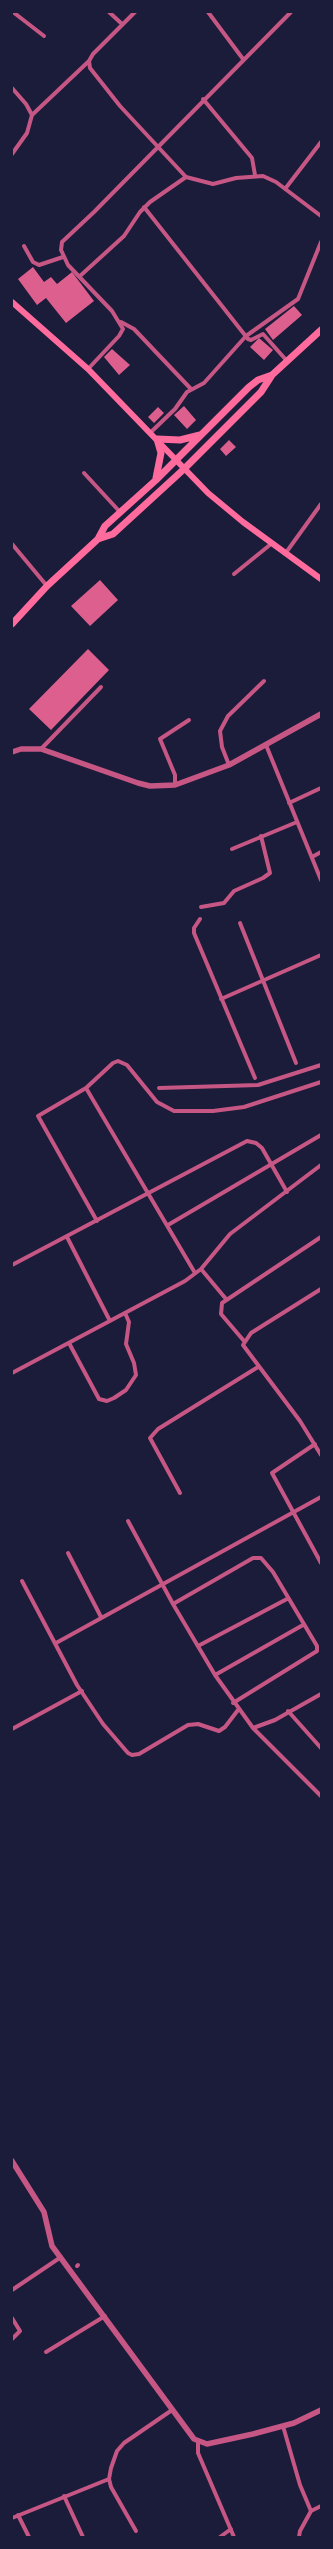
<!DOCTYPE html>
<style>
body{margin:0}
#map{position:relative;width:333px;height:2549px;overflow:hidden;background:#1b1b3a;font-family:Barlow,sans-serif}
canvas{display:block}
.frame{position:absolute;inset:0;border:13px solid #1b1b3a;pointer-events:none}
</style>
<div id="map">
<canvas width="333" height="2549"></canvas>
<div class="frame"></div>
</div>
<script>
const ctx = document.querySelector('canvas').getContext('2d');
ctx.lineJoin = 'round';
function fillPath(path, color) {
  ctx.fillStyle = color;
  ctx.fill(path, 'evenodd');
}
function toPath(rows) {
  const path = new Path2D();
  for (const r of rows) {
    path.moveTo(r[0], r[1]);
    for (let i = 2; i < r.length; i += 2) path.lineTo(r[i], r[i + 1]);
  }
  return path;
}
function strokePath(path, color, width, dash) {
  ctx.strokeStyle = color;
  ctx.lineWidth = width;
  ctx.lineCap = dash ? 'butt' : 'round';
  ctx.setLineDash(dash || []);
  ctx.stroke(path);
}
fillPath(toPath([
 [33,267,44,282,51,277,57,284,72,272,94,301,66,323,46,298,37,305,18,279],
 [294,306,302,315,273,340,265,329],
 [259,338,273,350,264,360,250,347],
 [112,349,130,365,119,375,104,357],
 [184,406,196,420,187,429,174,415],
 [158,407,164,413,154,423,148,417],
 [229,440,236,447,226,456,220,449],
 [100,580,118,600,90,626,71,606],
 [88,649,109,670,51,730,29,709]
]), '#dd5f8e');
strokePath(toPath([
 [13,12,44,36],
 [109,12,122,24],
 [208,12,243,59],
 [89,61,90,68,120,106,186,177,213,184,236,178,263,176,276,182,321,216],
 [12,88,26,104,32,115,27,133,12,154],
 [203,99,252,158,255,175],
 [32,115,89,61,93,54,135,12],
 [285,189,321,142],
 [144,207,248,339,251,340,263,334,287,361],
 [24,246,33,262,39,265,63,257],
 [80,276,124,236,140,212,150,202,186,177],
 [121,322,134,329,191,389],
 [88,369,119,336,123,329,112,311,68,265,61,250,62,242,94,212,291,12],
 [151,432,175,409,187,392,204,383,246,336,298,299,321,242],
 [84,473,120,512],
 [12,544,47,586],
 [285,554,321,504],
 [234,574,271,544],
 [266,745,321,880],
 [41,749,101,687],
 [229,765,222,747,220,731,228,716,264,681],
 [175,785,175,775,160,739,189,720],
 [289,803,321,788],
 [232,849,297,822],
 [312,857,321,852],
 [201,907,224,903,234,891,263,878,270,873,261,836],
 [200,919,194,928,194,933,255,1078],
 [240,923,296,1063],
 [221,999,321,955],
 [86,1088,195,1273],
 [159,1088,258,1085,321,1065],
 [97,1221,38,1116,86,1088,113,1063,118,1061,127,1065,157,1102,174,1111,213,1111,244,1107,321,1082],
 [168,1225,321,1135],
 [67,1237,110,1321],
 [12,1265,247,1141,256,1143,262,1148,287,1192],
 [201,1269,226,1299],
 [321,1289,251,1333,243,1345,300,1421,321,1455],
 [244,1341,221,1314,222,1303,321,1237],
 [69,1343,99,1399,107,1401,114,1398,126,1390,136,1375,134,1363,126,1344,129,1322,125,1313],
 [12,1373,185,1281,201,1269,230,1234,321,1165],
 [315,1444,272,1473,321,1563],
 [180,1493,150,1438,158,1429,258,1367],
 [128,1521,173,1604,215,1675,253,1728,275,1720,321,1694],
 [68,1553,101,1617],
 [22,1581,77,1685,103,1724,128,1753,132,1755,139,1754,188,1725,198,1724,219,1731,225,1727,238,1710],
 [173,1604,253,1558,261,1558,273,1572,317,1646,317,1651,233,1703],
 [56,1643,321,1497],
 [198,1646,287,1599],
 [215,1675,303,1625],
 [288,1711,321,1748],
 [253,1728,321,1796],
 [12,1729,82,1691],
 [77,2266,78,2265],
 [12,2290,61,2257],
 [12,2318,20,2331,12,2339],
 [46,2352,105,2316],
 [283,2426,300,2485,311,2511,300,2531,299,2537],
 [198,2442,198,2453,234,2537],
 [64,2496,83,2537],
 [311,2511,321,2506],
 [18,2515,29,2537],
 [12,2518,109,2479],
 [136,2531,111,2487,109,2479,111,2468,117,2451,124,2443,172,2410],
 [220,2537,231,2529]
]), '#c65784', 4);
strokePath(toPath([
 [12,752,21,749,41,749,138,783,150,786,175,785,229,765,321,714],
 [12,2161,44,2212,52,2246,194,2439,207,2444,253,2434,294,2423,321,2410]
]), '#c65784', 5.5);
strokePath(toPath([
 [12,302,88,369,208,493,243,522,321,579]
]), '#ff6b9d', 6);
strokePath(toPath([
 [156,478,161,453,157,439,180,440,200,435],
 [98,539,113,534,184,469,261,392,272,375,321,330],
 [12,624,47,586,98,539,105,526,156,480,249,387,258,380,272,375]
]), '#ff6b9d', 7);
</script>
